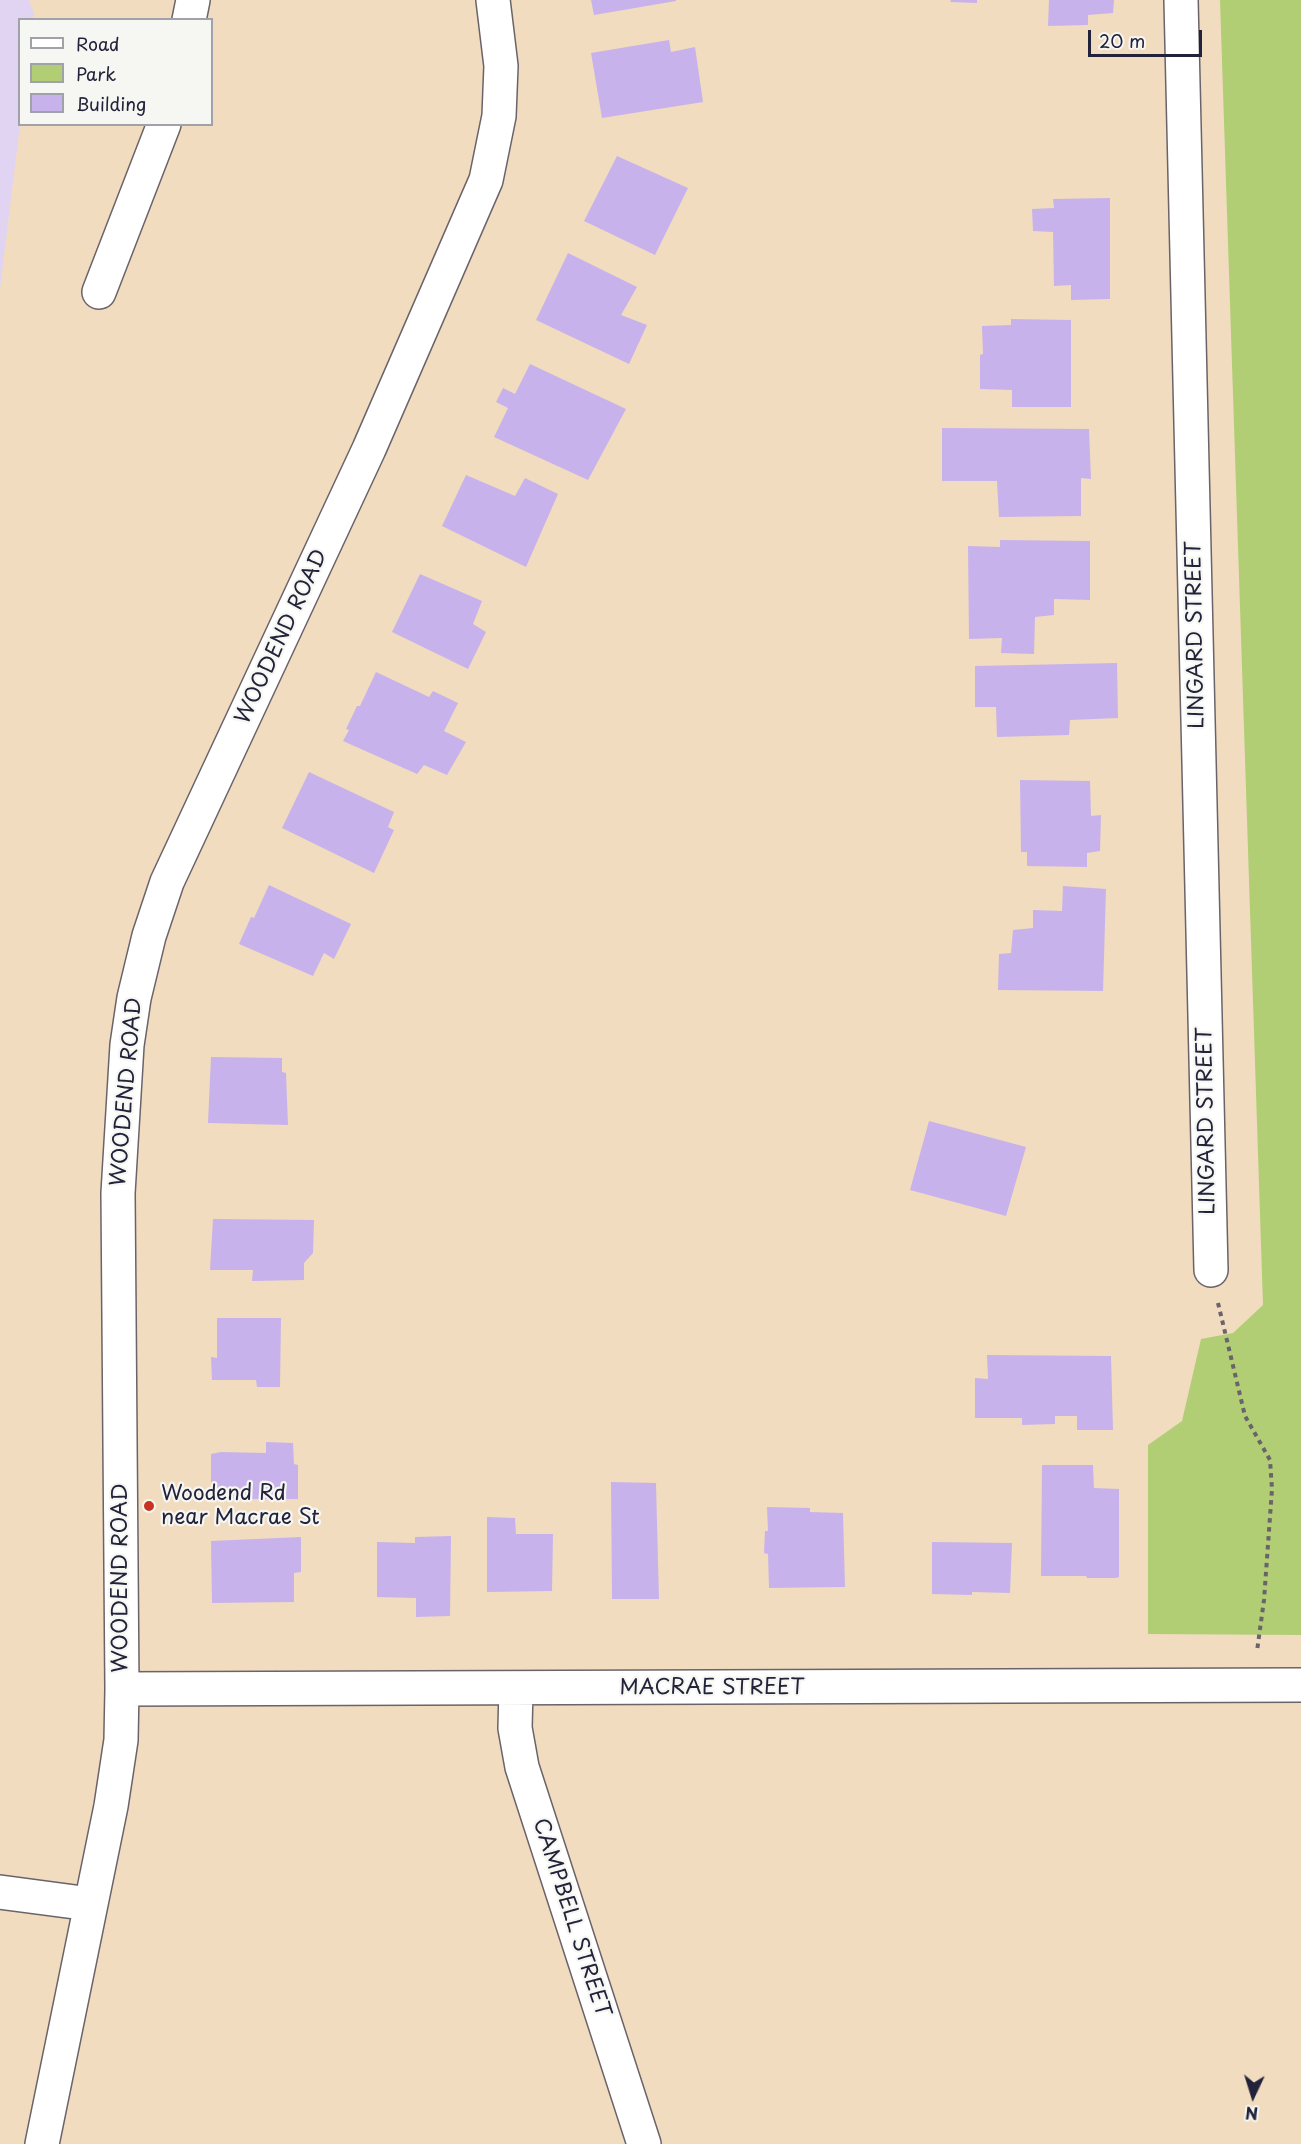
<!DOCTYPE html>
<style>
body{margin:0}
#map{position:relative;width:1301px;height:2144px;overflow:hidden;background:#f1dcbf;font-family:"Playpen Sans",sans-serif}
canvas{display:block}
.legend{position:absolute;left:18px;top:18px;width:195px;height:108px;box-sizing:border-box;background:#f6f6f2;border:2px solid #a1a1a9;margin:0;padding:8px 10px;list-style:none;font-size:18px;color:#22223b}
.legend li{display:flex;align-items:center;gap:12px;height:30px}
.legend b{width:30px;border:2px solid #a1a1a9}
.north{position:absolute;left:1223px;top:2066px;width:60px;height:60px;-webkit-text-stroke:4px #f6f6f2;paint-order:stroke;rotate:184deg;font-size:16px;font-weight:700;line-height:24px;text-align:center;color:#22223b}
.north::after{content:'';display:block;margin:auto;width:21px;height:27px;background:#22223b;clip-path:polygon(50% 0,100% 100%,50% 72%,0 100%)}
.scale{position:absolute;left:1088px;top:30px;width:114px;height:27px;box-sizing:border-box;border:3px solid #22223b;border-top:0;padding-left:8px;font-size:18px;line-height:21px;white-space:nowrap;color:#22223b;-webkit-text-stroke:4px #f6f6f2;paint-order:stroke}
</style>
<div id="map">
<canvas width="1301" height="2144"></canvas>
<ul class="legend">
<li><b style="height:8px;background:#fff"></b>Road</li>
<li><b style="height:16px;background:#b1ce75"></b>Park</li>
<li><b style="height:16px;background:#c8b2ec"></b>Building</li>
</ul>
<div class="north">N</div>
<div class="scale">20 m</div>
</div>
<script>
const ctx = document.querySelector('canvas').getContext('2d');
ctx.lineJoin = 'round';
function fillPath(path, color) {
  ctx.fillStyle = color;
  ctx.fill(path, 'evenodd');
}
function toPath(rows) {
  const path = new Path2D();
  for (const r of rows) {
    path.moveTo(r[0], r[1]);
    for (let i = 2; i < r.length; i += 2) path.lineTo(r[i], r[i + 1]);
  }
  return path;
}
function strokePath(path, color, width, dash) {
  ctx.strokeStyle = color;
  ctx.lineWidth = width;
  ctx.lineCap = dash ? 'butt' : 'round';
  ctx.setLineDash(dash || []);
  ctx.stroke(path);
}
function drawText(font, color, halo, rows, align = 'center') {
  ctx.font = font + ' "Playpen Sans",sans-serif';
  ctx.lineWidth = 4.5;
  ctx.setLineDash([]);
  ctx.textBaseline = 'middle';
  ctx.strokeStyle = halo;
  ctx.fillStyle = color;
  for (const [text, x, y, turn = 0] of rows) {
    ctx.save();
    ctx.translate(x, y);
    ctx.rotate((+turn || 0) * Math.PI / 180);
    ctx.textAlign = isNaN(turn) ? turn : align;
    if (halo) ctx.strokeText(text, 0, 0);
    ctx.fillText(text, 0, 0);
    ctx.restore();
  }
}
fillPath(toPath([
 [0,0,29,0,34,14,33,19,20,20,20,125,0,288]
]), '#e1d4f3');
fillPath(toPath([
 [1220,0,1301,0,1301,1635,1148,1634,1148,1445,1182,1421,1201,1339,1233,1333,1263,1305]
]), '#b1ce75');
fillPath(toPath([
 [591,0,676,0,676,1,594,15],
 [951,0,977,0,977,3,950,2],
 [1049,0,1114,0,1113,13,1088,15,1088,25,1048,26],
 [669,40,671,52,695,47,703,102,602,118,591,53],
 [617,156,688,188,655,255,584,221],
 [1110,198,1110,299,1071,300,1071,285,1054,286,1053,232,1033,231,1032,209,1054,208,1053,199],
 [568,253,637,287,621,315,647,325,629,364,536,320],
 [1011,319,1071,320,1071,407,1012,407,1012,390,980,389,980,355,983,354,982,326,1011,325],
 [530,364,626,409,588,480,494,437,508,408,496,402,503,388,515,394],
 [942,428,1089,429,1091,479,1081,478,1081,516,999,517,997,481,942,481],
 [466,475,515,496,525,478,558,494,526,567,442,526],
 [1000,540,1090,541,1090,600,1054,599,1054,615,1035,617,1034,654,1001,653,1002,638,969,639,968,546,1000,547],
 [420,574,482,601,473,624,486,632,468,669,392,632],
 [1117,663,1118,718,1070,720,1069,735,997,737,996,707,975,707,975,666],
 [376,672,429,697,433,691,458,703,444,731,466,742,447,775,424,765,417,774,343,741,349,730,346,729,357,706,360,706],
 [309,772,394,812,388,827,394,830,374,873,282,828],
 [1020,780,1090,781,1091,816,1101,815,1100,851,1087,853,1087,867,1027,866,1027,852,1021,852],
 [269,885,351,924,334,959,324,953,313,976,239,944,251,917,254,918],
 [1063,886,1106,889,1103,991,998,990,999,954,1011,953,1013,930,1033,928,1033,910,1062,911],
 [211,1057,282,1058,282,1072,286,1073,288,1125,208,1123],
 [929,1121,1026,1147,1006,1216,910,1190],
 [213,1219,314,1220,313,1253,304,1263,304,1280,252,1281,253,1270,210,1270],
 [217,1318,281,1318,280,1387,257,1387,256,1380,212,1380,211,1357,217,1358],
 [987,1355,1111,1356,1113,1430,1077,1430,1077,1416,1055,1416,1055,1424,1022,1425,1022,1418,975,1418,975,1378,988,1379],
 [266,1442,293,1443,294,1464,298,1465,298,1499,211,1499,211,1454,221,1452,266,1453],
 [1042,1465,1093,1465,1094,1488,1119,1489,1119,1577,1116,1578,1087,1578,1086,1576,1041,1576],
 [611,1482,656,1483,659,1599,612,1599],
 [767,1507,810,1508,810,1512,843,1513,845,1587,769,1588,768,1554,764,1553,765,1531,768,1531],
 [487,1517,515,1518,516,1534,553,1534,552,1591,487,1592],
 [451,1536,450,1616,416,1617,416,1598,377,1597,377,1542,415,1543,415,1537],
 [301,1537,301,1572,294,1573,294,1602,212,1603,211,1541],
 [932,1542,1012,1543,1010,1593,972,1592,972,1595,932,1594]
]), '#c8b2ec');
const minor = toPath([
 [1181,0,1211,1270],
 [189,20,193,0],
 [99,292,164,124],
 [122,1689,1301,1685],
 [516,1689,515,1728,522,1767,644,2144],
 [0,1892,90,1904],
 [42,2144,111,1806,121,1740,122,1689,118,1193,127,1045,134,998,149,936,167,882,369,449,486,180,499,116,501,66,493,0]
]);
strokePath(minor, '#6a6369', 36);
strokePath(toPath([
 [1218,1303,1245,1416,1270,1460,1272,1489,1264,1600,1257,1651]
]), '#6a6369', 4, [4.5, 4.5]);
strokePath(minor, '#fff', 33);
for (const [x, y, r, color] of [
 [149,1506,6,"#c8321e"]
]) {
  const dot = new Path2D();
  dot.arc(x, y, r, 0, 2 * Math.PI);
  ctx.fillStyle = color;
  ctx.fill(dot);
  strokePath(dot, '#f6f6f2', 2);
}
drawText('21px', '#22223b', '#f6f6f2', [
 ["LINGARD STREET",1196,635,-91],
 ["WOODEND ROAD",282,637,-65],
 ["WOODEND ROAD",127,1092,-85],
 ["LINGARD STREET",1207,1121,-91],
 ["WOODEND ROAD",121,1578,-90],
 ["MACRAE STREET",712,1688],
 ["CAMPBELL STREET",571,1918,72]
]);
drawText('21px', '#22223b', '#f6f6f2', [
 ["Woodend Rd",161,1494],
 ["near Macrae St",161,1518]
], 'left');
</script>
